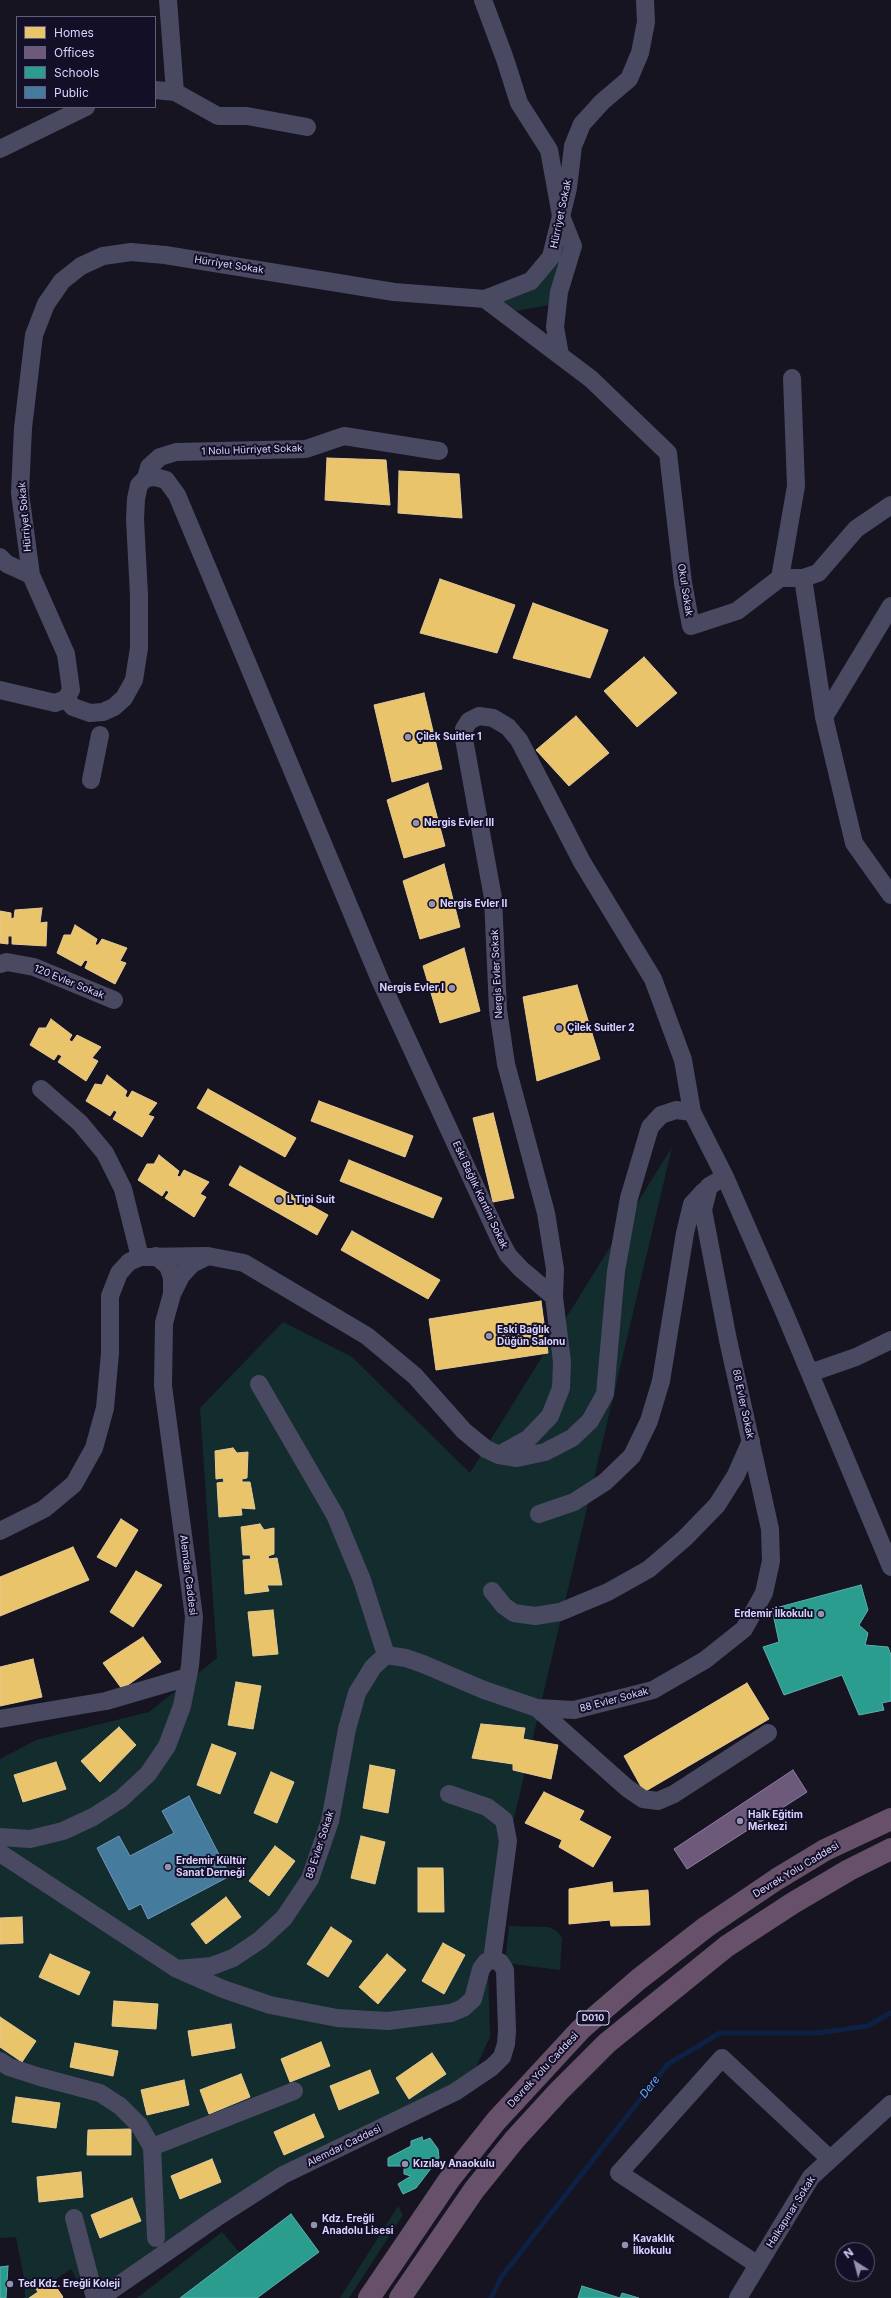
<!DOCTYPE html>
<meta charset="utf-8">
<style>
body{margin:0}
#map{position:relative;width:891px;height:2298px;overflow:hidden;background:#161421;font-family:Inter,sans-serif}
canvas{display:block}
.legend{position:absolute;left:16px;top:16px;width:140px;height:92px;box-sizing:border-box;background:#130f26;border:1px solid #625e7d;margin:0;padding:5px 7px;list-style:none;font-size:12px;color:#d9d4ff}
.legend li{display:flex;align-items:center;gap:8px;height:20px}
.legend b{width:20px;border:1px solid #625e7d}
.north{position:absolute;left:835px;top:2242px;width:40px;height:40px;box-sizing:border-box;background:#130f26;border:1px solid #625e7d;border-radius:50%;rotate:324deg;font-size:11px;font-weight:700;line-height:16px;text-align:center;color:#d9d4ff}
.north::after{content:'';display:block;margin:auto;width:14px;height:18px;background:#9591b1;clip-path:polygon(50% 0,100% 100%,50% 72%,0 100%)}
</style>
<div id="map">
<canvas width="891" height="2298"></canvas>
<ul class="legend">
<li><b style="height:11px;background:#e9c46a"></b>Homes</li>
<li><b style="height:11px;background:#6d597a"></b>Offices</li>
<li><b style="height:11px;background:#2a9d8f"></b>Schools</li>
<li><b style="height:11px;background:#457b9d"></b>Public</li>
</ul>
<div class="north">N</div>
</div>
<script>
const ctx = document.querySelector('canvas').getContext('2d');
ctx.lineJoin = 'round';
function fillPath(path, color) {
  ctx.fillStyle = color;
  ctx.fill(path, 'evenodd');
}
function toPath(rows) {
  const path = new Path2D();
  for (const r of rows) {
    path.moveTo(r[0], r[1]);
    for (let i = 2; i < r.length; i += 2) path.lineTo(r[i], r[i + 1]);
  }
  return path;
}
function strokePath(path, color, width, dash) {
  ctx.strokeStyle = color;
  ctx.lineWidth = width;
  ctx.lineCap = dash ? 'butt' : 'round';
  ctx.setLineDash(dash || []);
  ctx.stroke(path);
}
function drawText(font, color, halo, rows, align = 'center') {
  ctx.font = font + ' Inter,sans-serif';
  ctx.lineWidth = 4;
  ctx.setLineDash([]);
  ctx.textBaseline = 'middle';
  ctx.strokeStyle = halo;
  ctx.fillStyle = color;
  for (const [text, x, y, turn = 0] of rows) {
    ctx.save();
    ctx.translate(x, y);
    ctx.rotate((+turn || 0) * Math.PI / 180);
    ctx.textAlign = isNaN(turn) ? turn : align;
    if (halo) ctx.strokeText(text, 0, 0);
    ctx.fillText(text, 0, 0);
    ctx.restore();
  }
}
fillPath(toPath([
 [562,239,567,243,549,305,516,311,502,302,527,292],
 [672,1147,487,1933,490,2037,469,2082,283,2175,100,2298,88,2288,82,2290,71,2269,47,2285,44,2283,36,2289,38,2292,29,2298,25,2298,25,2284,16,2237,0,2238,0,1759,36,1740,149,1712,217,1658,200,1408,283,1322,352,1357,470,1473],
 [509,1926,548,1927,557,1931,562,1938,560,1970,505,1963],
 [398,2206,403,2215,349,2298,340,2298],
 [222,2232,240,2253,180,2298,137,2298]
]), '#132c2d');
const homes = toPath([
 [327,458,386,460,390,505,325,500,327,458],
 [399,471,459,474,462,518,398,513,399,471],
 [440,579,515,605,497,653,420,633,440,579],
 [533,603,608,630,590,678,513,658,533,603],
 [644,657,677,693,637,727,604,691,644,657],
 [424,693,442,769,392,782,374,705,424,693],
 [576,716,609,753,569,786,536,750,576,716],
 [428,783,445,846,404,858,387,800,428,783],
 [444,864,460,927,420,939,403,881,444,864],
 [42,908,40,923,47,922,46,946,12,944,12,936,8,936,8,944,0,943,0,911,11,913,11,919,14,918,15,910,42,908],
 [75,925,97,939,95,945,98,945,102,939,127,948,120,961,126,963,115,984,85,968,88,961,85,960,81,966,57,953,64,935,71,935,75,925],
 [464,948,480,1011,440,1023,423,966,464,948],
 [577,985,600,1059,537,1081,523,997,577,985],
 [51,1019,72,1035,69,1040,72,1042,77,1035,101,1047,92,1058,98,1061,86,1081,58,1062,62,1056,58,1054,54,1060,30,1045,39,1028,46,1028,51,1019],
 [107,1075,127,1091,125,1096,128,1098,132,1091,157,1103,148,1115,154,1117,142,1137,113,1119,117,1112,114,1110,110,1116,86,1101,95,1084,102,1085,107,1075],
 [208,1089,296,1138,285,1157,197,1108,208,1089],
 [319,1101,413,1136,405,1157,311,1121,319,1101],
 [493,1113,514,1198,493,1202,473,1118,493,1113],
 [159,1155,179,1171,177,1176,180,1177,184,1170,209,1182,200,1194,206,1197,194,1217,165,1198,169,1192,166,1190,162,1196,138,1180,147,1164,154,1164,159,1155],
 [349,1160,442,1198,433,1218,340,1181,349,1160],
 [240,1166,328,1215,317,1235,229,1185,240,1166],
 [352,1231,440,1280,428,1299,341,1250,352,1231],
 [541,1301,548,1353,436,1370,429,1319,541,1301],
 [233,1448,237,1453,248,1452,247,1478,242,1479,242,1482,250,1482,255,1509,241,1508,242,1515,219,1517,217,1483,224,1482,223,1478,216,1479,215,1451,233,1448],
 [121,1519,138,1530,116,1567,97,1557,121,1519],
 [260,1524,264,1530,274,1528,274,1554,268,1556,269,1559,277,1558,282,1585,267,1585,269,1591,245,1594,243,1560,251,1559,250,1555,243,1555,241,1527,260,1524],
 [73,1547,89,1580,0,1616,0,1577,73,1547],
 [136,1571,162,1585,133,1627,110,1612,136,1571],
 [273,1610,278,1654,253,1656,248,1612,273,1610],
 [143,1637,161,1662,122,1689,103,1663,143,1637],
 [33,1659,42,1697,0,1706,0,1667,33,1659],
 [236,1682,261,1686,253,1729,228,1725,236,1682],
 [747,1683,769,1719,644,1792,624,1756,747,1683],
 [481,1724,525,1728,523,1739,558,1745,551,1779,513,1770,513,1764,472,1758,481,1724],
 [119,1727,136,1745,100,1782,81,1761,119,1727],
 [212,1744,236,1753,220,1794,197,1785,212,1744],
 [56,1762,66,1789,23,1802,14,1775,56,1762],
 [370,1765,395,1770,388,1813,363,1808,370,1765],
 [271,1772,294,1782,277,1823,254,1813,271,1772],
 [544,1792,584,1811,579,1820,611,1837,593,1867,559,1847,562,1840,525,1823,544,1792],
 [361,1836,385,1842,375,1884,351,1878,361,1836],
 [275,1846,295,1861,269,1896,249,1881,275,1846],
 [418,1868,443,1868,444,1912,418,1912,418,1868],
 [612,1882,613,1893,648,1890,650,1925,611,1926,610,1920,569,1924,569,1889,612,1882],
 [226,1897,241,1917,206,1944,191,1924,226,1897],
 [22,1917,23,1943,0,1944,0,1918,22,1917],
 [331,1927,352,1941,328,1977,307,1964,331,1927],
 [443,1943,465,1955,444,1994,422,1981,443,1943],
 [50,1954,90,1972,79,1995,39,1977,50,1954],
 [387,1954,406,1970,378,2004,359,1987,387,1954],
 [114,2001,158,2004,156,2029,112,2026,114,2001],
 [0,2017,36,2041,22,2062,0,2047,0,2017],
 [231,2024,235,2048,192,2056,188,2031,231,2024],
 [321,2042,330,2066,290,2082,281,2059,321,2042],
 [75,2043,118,2051,113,2076,70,2067,75,2043],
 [432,2053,446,2074,409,2099,396,2078,432,2053],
 [370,2070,379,2093,339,2110,330,2086,370,2070],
 [241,2074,250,2097,209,2114,200,2090,241,2074],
 [184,2080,189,2105,147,2115,141,2090,184,2080],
 [16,2097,60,2103,56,2128,12,2122,16,2097],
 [314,2114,324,2137,284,2155,274,2132,314,2114],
 [131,2129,131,2155,87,2155,88,2130,131,2129],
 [212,2159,221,2182,180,2199,171,2176,212,2159],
 [81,2172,83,2197,39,2202,37,2177,81,2172],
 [132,2198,141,2221,100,2238,91,2215,132,2198],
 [52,2281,63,2297,62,2298,29,2298,38,2292,36,2289,44,2282,47,2285,52,2281]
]);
fillPath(homes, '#e9c46a');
strokePath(homes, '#e4c997', 1);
const offices = toPath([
 [793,1770,807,1792,687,1869,674,1849,793,1770]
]);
fillPath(offices, '#6d597a');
strokePath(offices, '#8d7ea2', 1);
const schools = toPath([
 [861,1585,868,1610,859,1625,868,1633,865,1645,888,1647,891,1655,891,1701,882,1703,884,1710,859,1715,842,1675,784,1695,763,1647,779,1642,772,1609,861,1585],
 [422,2137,423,2141,430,2138,438,2149,439,2158,416,2188,403,2194,398,2184,411,2176,404,2174,404,2166,388,2166,388,2158,411,2146,411,2141,422,2137],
 [291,2214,319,2252,257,2298,180,2298,291,2214],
 [8,2266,6,2298,0,2298,0,2267,8,2266],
 [582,2286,620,2298,622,2293,639,2298,578,2298,582,2286]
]);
fillPath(schools, '#2a9d8f');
strokePath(schools, '#5eaeb1', 1);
const public = toPath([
 [189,1796,230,1876,148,1919,141,1904,129,1910,97,1848,119,1836,130,1856,174,1833,162,1811,189,1796]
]);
fillPath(public, '#457b9d');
strokePath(public, '#7196ba', 1);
strokePath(toPath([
 [491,2298,502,2276,668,2064,720,2033,818,2033,867,2026,891,2013]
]), '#0d2144', 5);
strokePath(toPath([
 [168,0,175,92],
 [483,0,505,59,519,103,549,150,561,216,573,246,559,292,555,327,560,355],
 [155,90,175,92,218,116,247,116,307,127],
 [0,149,86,107],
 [485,299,591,379,668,453,683,583,691,626,737,611,780,578,803,578,824,717,854,843,891,895],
 [146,478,149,467,160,457,176,452,306,449,344,436,439,451],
 [0,557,7,564,31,575],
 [780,578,796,486,792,378],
 [803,578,818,573,856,529,891,505],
 [0,690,55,703,66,699,71,690,66,654,31,575,20,493,23,428,34,335,46,304,62,281,81,266,103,256,131,252,165,255,394,292,485,299,531,281,551,257,568,188,573,146,582,124,602,102,629,79,640,53,646,22,645,0],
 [66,699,73,707,90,713,103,712,114,707,124,698,134,680,139,648,139,595,135,519,136,499,139,485,146,478,155,477,166,480,177,495,380,980,500,1240,508,1255,521,1269,554,1297],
 [824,717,891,606],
 [91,780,100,735],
 [0,964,7,962,34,967,114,1000],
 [41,1089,80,1123,105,1153,123,1189,140,1257],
 [172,1294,181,1276,192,1264,208,1256,244,1263,367,1336,415,1376,464,1431,486,1449,499,1455,517,1458,545,1452,572,1438,590,1421,605,1394,616,1271,629,1198,650,1127,661,1115,676,1110,692,1112],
 [810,1373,856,1357,891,1340],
 [259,1384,335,1515,362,1580,386,1655],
 [499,1455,528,1439,550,1416,561,1388,562,1362,554,1297,555,1269,546,1213,506,1064,498,1010,493,898,464,739,464,729,469,721,479,716,493,718,508,727,519,740,582,862,653,979,683,1060,692,1112,725,1177,785,1314,891,1567],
 [539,1514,574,1502,605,1482,632,1456,649,1421,661,1381,685,1233,692,1204,704,1191],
 [0,1531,44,1509,74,1484,94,1448,105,1408,110,1353,110,1296,119,1273,129,1262,140,1257,207,1256],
 [492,1591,504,1606,514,1613,535,1616,560,1612,608,1592,649,1569,685,1538,717,1505,736,1475,751,1441],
 [537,1708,627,1788,643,1799,658,1801,674,1794,768,1733],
 [0,1719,106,1701,188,1677],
 [449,1794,487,1807,504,1820,508,1841,492,1960],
 [0,1837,30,1839,63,1831,93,1817,121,1799,148,1774,167,1746,182,1706,190,1666,194,1617,163,1386,164,1323,172,1294,172,1278,168,1266,156,1256],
 [0,1853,177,1969,223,1989,270,2005,337,2018,388,2021,451,2013,463,2008,473,1999,481,1969,486,1962,492,1960],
 [177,1969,212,1966,233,1958,260,1940,284,1918,310,1879,330,1821,347,1729,357,1693,373,1667,386,1655,406,1658,423,1664,484,1690,537,1708,574,1710,653,1690,705,1660,744,1629,764,1593,771,1561,770,1529,728,1340,703,1210,709,1186,725,1177],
 [0,2061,9,2067,40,2077,100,2093,120,2106,139,2125,152,2147,156,2238],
 [152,2147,294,2091],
 [74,2218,95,2298],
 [758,2265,619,2173,722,2058,830,2159],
 [100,2298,216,2218,283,2175,455,2092,492,2067,502,2057,506,2044,507,2031,505,1970,500,1962,492,1960],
 [738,2298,811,2177,891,2104]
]), '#4a4962', 18);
strokePath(toPath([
 [369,2298,449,2180,496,2121,581,2029,639,1979,706,1927,777,1879,825,1850,891,1819],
 [400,2298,474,2190,515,2139,559,2091,607,2043,727,1946,793,1903,849,1870,891,1849]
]), '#67516a', 22);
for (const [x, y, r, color] of [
 [408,737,4,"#9591b1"],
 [416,823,4,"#9591b1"],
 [432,904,4,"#9591b1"],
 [452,988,4,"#9591b1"],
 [559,1028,4,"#9591b1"],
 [279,1200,4,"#9591b1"],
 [489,1336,4,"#9591b1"],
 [821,1614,4,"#9591b1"],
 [740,1821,4,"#9591b1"],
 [168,1867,4,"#9591b1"],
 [405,2164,4,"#9591b1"],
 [314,2225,4,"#9591b1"],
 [625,2245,4,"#9591b1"],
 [10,2284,4,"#9591b1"]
]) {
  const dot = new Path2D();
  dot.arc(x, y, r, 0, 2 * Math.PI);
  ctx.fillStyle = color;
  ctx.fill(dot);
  strokePath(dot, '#130f26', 1.5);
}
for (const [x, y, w] of [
 [593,2018,32]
]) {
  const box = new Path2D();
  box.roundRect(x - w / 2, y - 7, w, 14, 3);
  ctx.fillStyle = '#130f26';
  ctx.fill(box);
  strokePath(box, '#d9d4ff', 1);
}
drawText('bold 9px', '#d9d4ff', null, [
 ["D010",593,2018]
]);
drawText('10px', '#d9d4ff', '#130f26', [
 ["Hürriyet Sokak",561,214,-78],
 ["Hürriyet Sokak",229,265,9],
 ["1 Nolu Hürriyet Sokak",252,450,-2],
 ["Hürriyet Sokak",25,517,-95],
 ["Okul Sokak",685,590,81],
 ["Nergis Evler Sokak",497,974,-93],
 ["120 Evler Sokak",69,982,22],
 ["Eski Bağlık Kantini Sokak",480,1195,65],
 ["88 Evler Sokak",743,1404,78],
 ["Alemdar Caddesi",188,1575,83],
 ["88 Evler Sokak",614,1700,-15],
 ["88 Evler Sokak",320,1845,-72],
 ["Devrek Yolu Caddesi",796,1870,-31],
 ["Devrek Yolu Caddesi",543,2070,-47],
 ["Alemdar Caddesi",344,2146,-26],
 ["Halkapınar Sokak",791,2212,-58]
]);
drawText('bold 10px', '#d9d4ff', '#130f26', [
 ["Çilek Suitler 1",416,737],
 ["Nergis Evler III",424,823],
 ["Nergis Evler II",440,904],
 ["Nergis Evler I",444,988,"right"],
 ["Çilek Suitler 2",567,1028],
 ["L Tipi Suit",287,1200],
 ["Eski Bağlık",497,1330],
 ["Düğün Salonu",497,1342],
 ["Erdemir İlkokulu",813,1614,"right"],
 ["Halk Eğitim",748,1815],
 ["Merkezi",748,1827],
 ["Erdemir Kültür",176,1861],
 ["Sanat Derneği",176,1873],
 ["Kızılay Anaokulu",413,2164],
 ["Kdz. Ereğli",322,2219],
 ["Anadolu Lisesi",322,2231],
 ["Kavaklık",633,2239],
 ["İlkokulu",633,2251],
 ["Ted Kdz. Ereğli Koleji",18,2284]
], 'left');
drawText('italic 11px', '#62b6ff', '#130f26', [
 ["Dere",650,2087,-52]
]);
</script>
